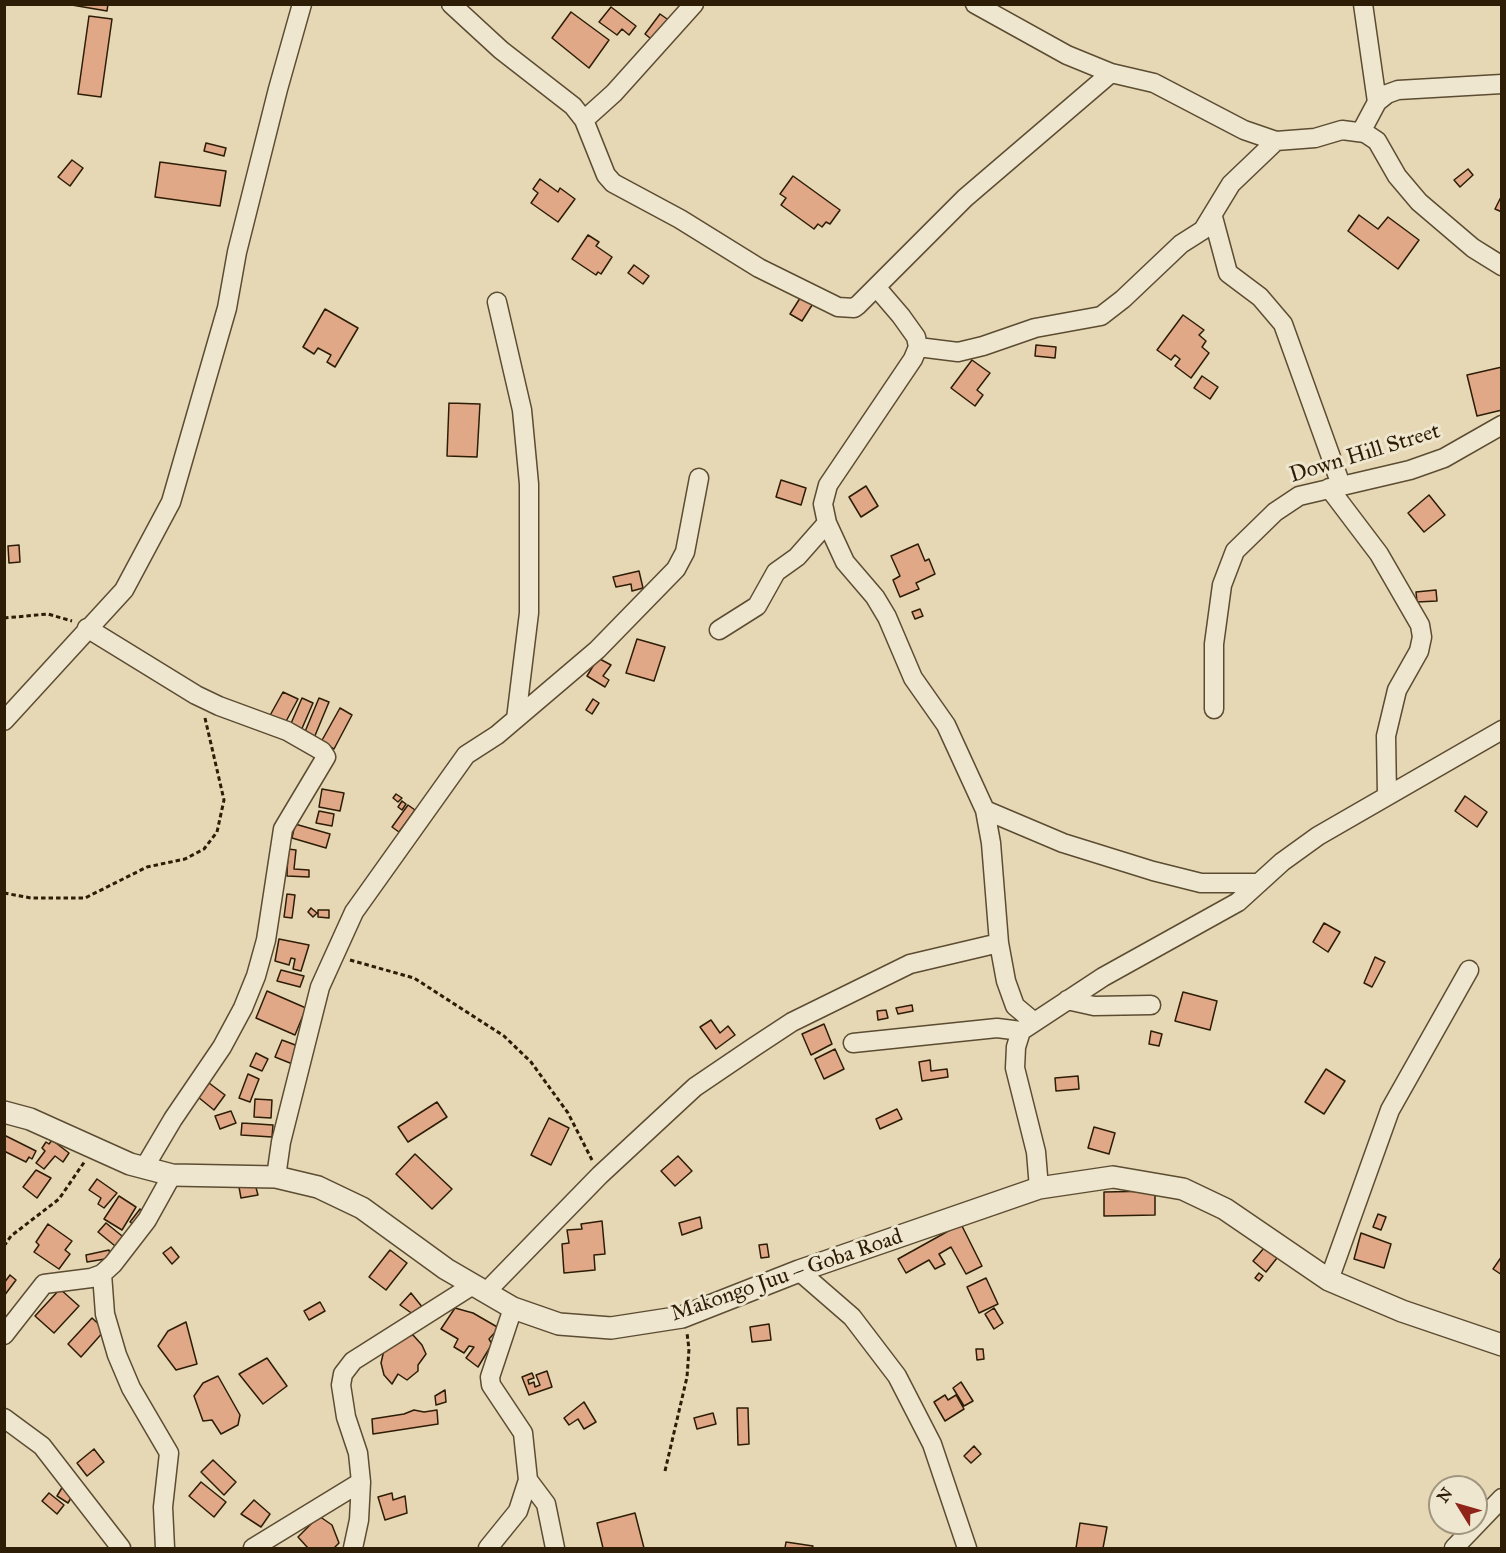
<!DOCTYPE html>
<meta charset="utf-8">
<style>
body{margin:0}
#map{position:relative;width:1506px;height:1553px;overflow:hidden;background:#e6d8b5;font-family:"IM FELL Great Primer",serif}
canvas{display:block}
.frame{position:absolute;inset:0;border:6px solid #2d1d06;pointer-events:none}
.north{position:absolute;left:1428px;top:1475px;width:60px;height:60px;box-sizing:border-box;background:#efe6cf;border:2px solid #a1967f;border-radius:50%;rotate:307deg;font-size:16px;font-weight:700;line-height:24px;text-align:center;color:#2d1d06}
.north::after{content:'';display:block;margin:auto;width:21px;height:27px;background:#8f2418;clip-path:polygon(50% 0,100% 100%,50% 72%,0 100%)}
</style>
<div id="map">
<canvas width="1506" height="1553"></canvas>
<div class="frame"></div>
<div class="north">N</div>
</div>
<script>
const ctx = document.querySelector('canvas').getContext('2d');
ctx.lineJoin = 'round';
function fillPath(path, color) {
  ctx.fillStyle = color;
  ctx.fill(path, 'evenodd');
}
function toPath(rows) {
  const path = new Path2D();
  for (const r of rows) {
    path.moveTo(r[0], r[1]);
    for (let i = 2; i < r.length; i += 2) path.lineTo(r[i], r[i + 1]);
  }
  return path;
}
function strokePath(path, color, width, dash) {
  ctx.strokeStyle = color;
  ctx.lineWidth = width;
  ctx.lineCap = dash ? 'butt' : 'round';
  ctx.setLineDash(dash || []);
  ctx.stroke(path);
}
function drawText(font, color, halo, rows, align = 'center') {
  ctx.font = font + ' "IM FELL Great Primer",serif';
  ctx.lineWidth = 6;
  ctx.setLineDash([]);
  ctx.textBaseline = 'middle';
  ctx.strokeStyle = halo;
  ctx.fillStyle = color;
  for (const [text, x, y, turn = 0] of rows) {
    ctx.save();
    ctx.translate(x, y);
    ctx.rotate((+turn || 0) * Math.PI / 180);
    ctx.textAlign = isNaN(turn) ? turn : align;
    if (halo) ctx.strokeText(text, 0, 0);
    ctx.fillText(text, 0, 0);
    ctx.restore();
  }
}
const building = toPath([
 [66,4,108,4,107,11,66,4],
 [611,7,636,26,629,35,622,29,617,35,599,22,611,7],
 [571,12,609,40,589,68,552,38,571,12],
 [660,14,670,21,655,42,645,34,660,14],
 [89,16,112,19,101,97,78,94,89,16],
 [206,143,226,148,224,156,204,151,206,143],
 [72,160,83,168,70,186,58,177,72,160],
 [160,162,226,171,220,206,155,197,160,162],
 [1468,169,1473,175,1460,187,1454,180,1468,169],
 [793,176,840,210,830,224,826,222,822,227,818,224,814,229,781,205,786,198,780,194,793,176],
 [540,179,558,192,560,188,575,199,558,222,531,203,538,193,533,189,540,179],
 [1502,195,1502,212,1495,209,1502,195],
 [1359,215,1378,229,1388,217,1419,240,1398,269,1348,231,1359,215],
 [588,235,599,242,596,246,612,257,601,274,598,272,596,275,572,259,588,235],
 [634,265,649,276,643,284,628,273,634,265],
 [802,295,814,302,802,321,790,314,802,295],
 [325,309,358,328,335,367,327,362,331,355,318,348,314,354,303,347,325,309],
 [1183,315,1204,330,1199,335,1206,341,1202,347,1209,353,1191,378,1175,366,1180,359,1175,355,1171,360,1157,350,1183,315],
 [1036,345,1056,347,1055,358,1035,356,1036,345],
 [972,360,990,373,977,390,983,395,975,406,951,388,972,360],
 [1502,367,1502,410,1477,416,1467,375,1502,367],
 [1202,376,1218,387,1210,399,1194,388,1202,376],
 [449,403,480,404,477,457,447,456,449,403],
 [781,480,806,488,801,505,776,497,781,480],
 [866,486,878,506,861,517,849,497,866,486],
 [1429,495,1445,515,1424,532,1408,513,1429,495],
 [918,544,925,561,929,559,935,574,916,583,919,589,900,597,893,580,900,576,891,556,918,544],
 [19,545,20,562,9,563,8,546,19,545],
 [639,571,643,588,632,591,631,584,616,587,613,577,639,571],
 [1436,590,1437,601,1417,602,1416,592,1436,590],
 [920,609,923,616,915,619,912,612,920,609],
 [637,639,665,647,654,681,626,673,637,639],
 [598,658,611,665,603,676,609,680,605,687,587,676,598,658],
 [283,692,298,699,283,727,268,719,283,692],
 [302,698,313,703,300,733,289,728,302,698],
 [319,698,329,702,314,738,304,734,319,698],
 [593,699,599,703,592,714,586,710,593,699],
 [340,708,352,715,334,749,321,742,340,708],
 [322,789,344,793,340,811,319,807,322,789],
 [396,794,402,798,398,802,393,798,396,794],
 [1465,796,1487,812,1477,827,1455,811,1465,796],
 [402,801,406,804,402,810,398,807,402,801],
 [408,805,415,810,399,832,392,827,408,805],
 [319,811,334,814,332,826,316,823,319,811],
 [295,824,330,834,326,848,292,838,295,824],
 [288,849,296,850,294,869,309,870,309,877,287,876,288,849],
 [287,894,295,895,292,918,284,917,287,894],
 [311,908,317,913,313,917,308,912,311,908],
 [318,910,329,910,329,918,318,917,318,910],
 [1324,923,1340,932,1328,952,1313,942,1324,923],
 [279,939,309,945,301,971,293,969,295,959,291,958,289,965,275,961,279,939],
 [1375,957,1385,962,1372,987,1364,983,1375,957],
 [281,970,304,976,300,987,277,981,281,970],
 [267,991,306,1008,295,1035,256,1018,267,991],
 [1183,992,1217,1001,1210,1030,1175,1021,1183,992],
 [912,1005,913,1011,898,1014,896,1008,912,1005],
 [886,1010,888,1018,878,1020,877,1011,886,1010],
 [711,1020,720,1033,728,1026,735,1035,716,1049,700,1027,711,1020],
 [824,1024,832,1044,811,1055,802,1034,824,1024],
 [1151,1031,1162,1034,1159,1046,1149,1044,1151,1031],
 [282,1040,298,1046,295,1065,275,1057,282,1040],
 [835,1049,844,1069,824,1079,815,1059,835,1049],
 [256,1053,268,1059,262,1071,250,1066,256,1053],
 [930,1060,931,1071,947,1069,948,1077,922,1081,919,1062,930,1060],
 [1326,1069,1345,1081,1324,1114,1305,1102,1326,1069],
 [248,1074,259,1079,250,1102,239,1098,248,1074],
 [1078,1076,1079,1089,1056,1091,1055,1078,1078,1076],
 [209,1083,225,1095,214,1110,198,1097,209,1083],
 [255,1099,272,1100,271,1118,254,1117,255,1099],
 [437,1102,447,1117,408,1142,398,1127,437,1102],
 [897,1109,902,1119,880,1129,876,1119,897,1109],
 [231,1111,236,1123,220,1129,215,1116,231,1111],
 [549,1118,569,1128,551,1165,531,1155,549,1118],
 [242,1123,273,1125,272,1137,241,1135,242,1123],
 [1094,1127,1115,1133,1109,1154,1088,1148,1094,1127],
 [4,1135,36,1151,32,1159,29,1157,26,1162,4,1151,4,1135],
 [52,1140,69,1153,63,1162,55,1156,44,1169,36,1163,45,1151,42,1148,46,1142,49,1144,52,1140],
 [415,1154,452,1189,432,1209,396,1174,415,1154],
 [678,1156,692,1171,675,1186,661,1171,678,1156],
 [36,1170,51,1178,37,1198,23,1187,36,1170],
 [97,1179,117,1193,104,1208,98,1204,101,1198,89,1190,97,1179],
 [255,1184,258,1195,241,1198,239,1187,255,1184],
 [1155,1191,1155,1215,1104,1216,1104,1192,1155,1191],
 [119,1196,136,1207,122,1230,104,1219,119,1196],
 [140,1209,148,1215,138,1228,130,1222,140,1209],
 [1378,1214,1386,1217,1381,1230,1373,1227,1378,1214],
 [700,1217,702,1228,682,1235,679,1223,700,1217],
 [602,1221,605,1254,594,1255,595,1270,564,1273,562,1244,569,1243,567,1230,582,1229,581,1224,602,1221],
 [106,1223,127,1240,120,1250,98,1232,106,1223],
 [48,1224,72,1241,65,1250,70,1254,59,1269,34,1252,39,1245,36,1242,48,1224],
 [961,1224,982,1266,966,1274,951,1247,939,1254,945,1264,935,1269,929,1260,906,1273,898,1259,961,1224],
 [1361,1233,1391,1244,1384,1268,1354,1259,1361,1233],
 [767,1244,769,1257,761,1258,759,1245,767,1244],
 [171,1247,179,1257,172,1264,163,1253,171,1247],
 [1264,1248,1277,1258,1266,1272,1253,1261,1264,1248],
 [109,1250,111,1258,87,1262,86,1255,109,1250],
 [390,1250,407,1263,386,1290,369,1277,390,1250],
 [1502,1256,1502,1275,1493,1269,1502,1256],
 [1259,1273,1263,1276,1259,1281,1255,1278,1259,1273],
 [10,1275,16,1280,4,1296,4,1283,10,1275],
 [986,1278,998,1304,979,1313,967,1287,986,1278],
 [60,1289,79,1306,54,1333,35,1316,60,1289],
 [411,1293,423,1308,417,1317,400,1305,411,1293],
 [320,1302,325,1311,309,1320,304,1311,320,1302],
 [455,1308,473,1313,499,1328,489,1339,492,1344,478,1367,466,1358,474,1347,469,1346,464,1353,454,1347,458,1339,441,1329,455,1308],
 [994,1308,1003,1323,994,1329,985,1314,994,1308],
 [92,1318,105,1330,81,1357,68,1344,92,1318],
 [186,1322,197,1364,176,1370,158,1346,168,1331,186,1322],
 [769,1324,771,1340,752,1342,750,1327,769,1324],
 [413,1335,422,1345,426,1354,418,1365,418,1371,407,1380,398,1374,392,1384,384,1375,381,1363,384,1350,397,1339,413,1335],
 [976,1349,983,1349,984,1359,977,1360,976,1349],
 [267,1358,287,1386,263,1404,239,1374,267,1358],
 [547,1371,552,1387,529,1395,522,1377,532,1373,534,1378,528,1380,529,1384,534,1382,535,1387,540,1385,536,1375,547,1371],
 [218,1376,240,1415,238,1425,221,1434,212,1420,203,1421,194,1396,203,1383,218,1376],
 [961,1382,973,1401,964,1406,953,1388,961,1382],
 [445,1390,446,1402,436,1405,435,1396,445,1390],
 [945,1395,948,1400,956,1395,964,1409,945,1421,934,1402,945,1395],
 [584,1402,596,1422,584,1429,578,1419,569,1425,564,1418,584,1402],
 [737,1408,748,1408,749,1444,738,1445,737,1408],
 [414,1410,424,1412,437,1410,438,1424,373,1434,372,1419,404,1414,414,1410],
 [713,1413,716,1424,697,1429,694,1418,713,1413],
 [974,1446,981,1454,971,1463,964,1456,974,1446],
 [94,1449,104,1462,87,1476,77,1463,94,1449],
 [213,1460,236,1482,224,1495,201,1472,213,1460],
 [201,1482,226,1502,214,1517,189,1496,201,1482],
 [63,1486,74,1493,68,1503,57,1496,63,1486],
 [49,1493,64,1505,57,1514,42,1501,49,1493],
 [392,1493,393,1500,405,1496,407,1513,385,1520,378,1497,392,1493],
 [254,1500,270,1514,261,1527,241,1514,254,1500],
 [635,1513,644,1548,603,1548,597,1523,635,1513],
 [319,1516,332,1525,339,1543,334,1548,308,1548,298,1537,319,1516],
 [1080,1523,1107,1527,1103,1548,1076,1548,1080,1523],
 [786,1542,813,1546,812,1548,785,1548,786,1542]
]);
fillPath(building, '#e1a888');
strokePath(building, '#2d1d06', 1.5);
const minor = toPath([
 [451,4,501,50,573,106,584,120,606,175,613,183,680,219,759,268,838,307,854,308,858,305,965,198,1111,73],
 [975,4,1067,55,1111,73,1154,83,1244,130,1276,141,1315,138,1342,130,1365,133,1377,141,1397,176,1419,202,1473,248,1502,266],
 [1363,4,1377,102],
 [584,120,614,93,694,4],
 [1361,132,1377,102,1387,94,1398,90,1502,84],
 [1213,217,1228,273,1260,297,1283,324,1341,485],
 [877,288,901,316,916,337,918,347,913,359,828,485,823,504,827,523,845,562,875,597,887,617,913,678,946,725,985,810,991,843,999,943,1006,981,1015,1006,1033,1021],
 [497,302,522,410,529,484,529,613,516,719],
 [918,347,958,352,983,346,1035,328,1101,316,1123,299,1181,244,1203,230,1231,184,1276,141],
 [1329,488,1379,554,1420,625,1422,637,1419,651,1397,690,1386,736,1387,795],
 [87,628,196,695,219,706,287,731,322,751,326,757,283,829,266,940,256,976,243,1008,222,1047,173,1119,144,1168],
 [719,630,757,606,776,572,797,557,827,523],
 [1214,709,1214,644,1222,585,1235,551,1275,512,1299,496,1410,470,1444,458,1502,425],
 [4,721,124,590,171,502,227,308,237,252,278,89,302,4],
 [985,810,1063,843,1153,871,1201,883,1259,883],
 [1067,1000,1094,1006,1151,1005],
 [853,1043,997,1028,1021,1031],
 [276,1177,281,1142,320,987,354,912,466,755,497,735,597,650,676,569,685,552,699,478],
 [1039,1188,1036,1152,1015,1068,1016,1047,1021,1031,1103,977,1238,902,1282,862,1318,836,1502,730],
 [799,1271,852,1317,897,1376,932,1444,967,1548],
 [102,1274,105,1314,117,1355,131,1388,169,1453,163,1507,165,1548],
 [1329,1280,1390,1110,1469,970],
 [486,1292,600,1175,695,1087,754,1047,792,1022,910,964,999,943],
 [4,1335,44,1284,91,1278,102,1274,113,1264,147,1220,172,1175],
 [4,1418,42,1446,121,1548],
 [528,1480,546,1504,555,1548],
 [253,1548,361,1482],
 [353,1548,359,1520,361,1482,358,1453,346,1417,341,1385,343,1374,353,1361,473,1285],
 [488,1548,518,1511,528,1480,523,1433,491,1385,490,1377,513,1308],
 [1454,1548,1502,1498]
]);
const tertiary = toPath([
 [4,1112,30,1119,130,1164,172,1175,276,1177,318,1187,362,1208,446,1269,513,1308,559,1324,611,1328,682,1317,799,1271,1039,1188,1113,1177,1183,1189,1225,1209,1329,1280,1402,1311,1502,1345]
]);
strokePath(minor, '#5b4c32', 21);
strokePath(tertiary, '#5b4c32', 24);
strokePath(toPath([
 [4,618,48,614,72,621],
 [4,893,31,898,85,898,147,867,185,859,204,849,217,832,224,800,205,718],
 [350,960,414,978,504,1036,531,1062,568,1113,592,1160],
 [4,1246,11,1236,59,1199,85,1161],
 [665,1471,687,1377,689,1349,687,1333]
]), '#2d1d06', 3, [4.5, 3]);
strokePath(minor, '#efe6cf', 18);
strokePath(tertiary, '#efe6cf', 21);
drawText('22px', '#2d1d06', '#efe6cf', [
 ["Down Hill Street",1365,454,-17],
 ["Makongo Juu – Goba Road",787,1276,-19]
]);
</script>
